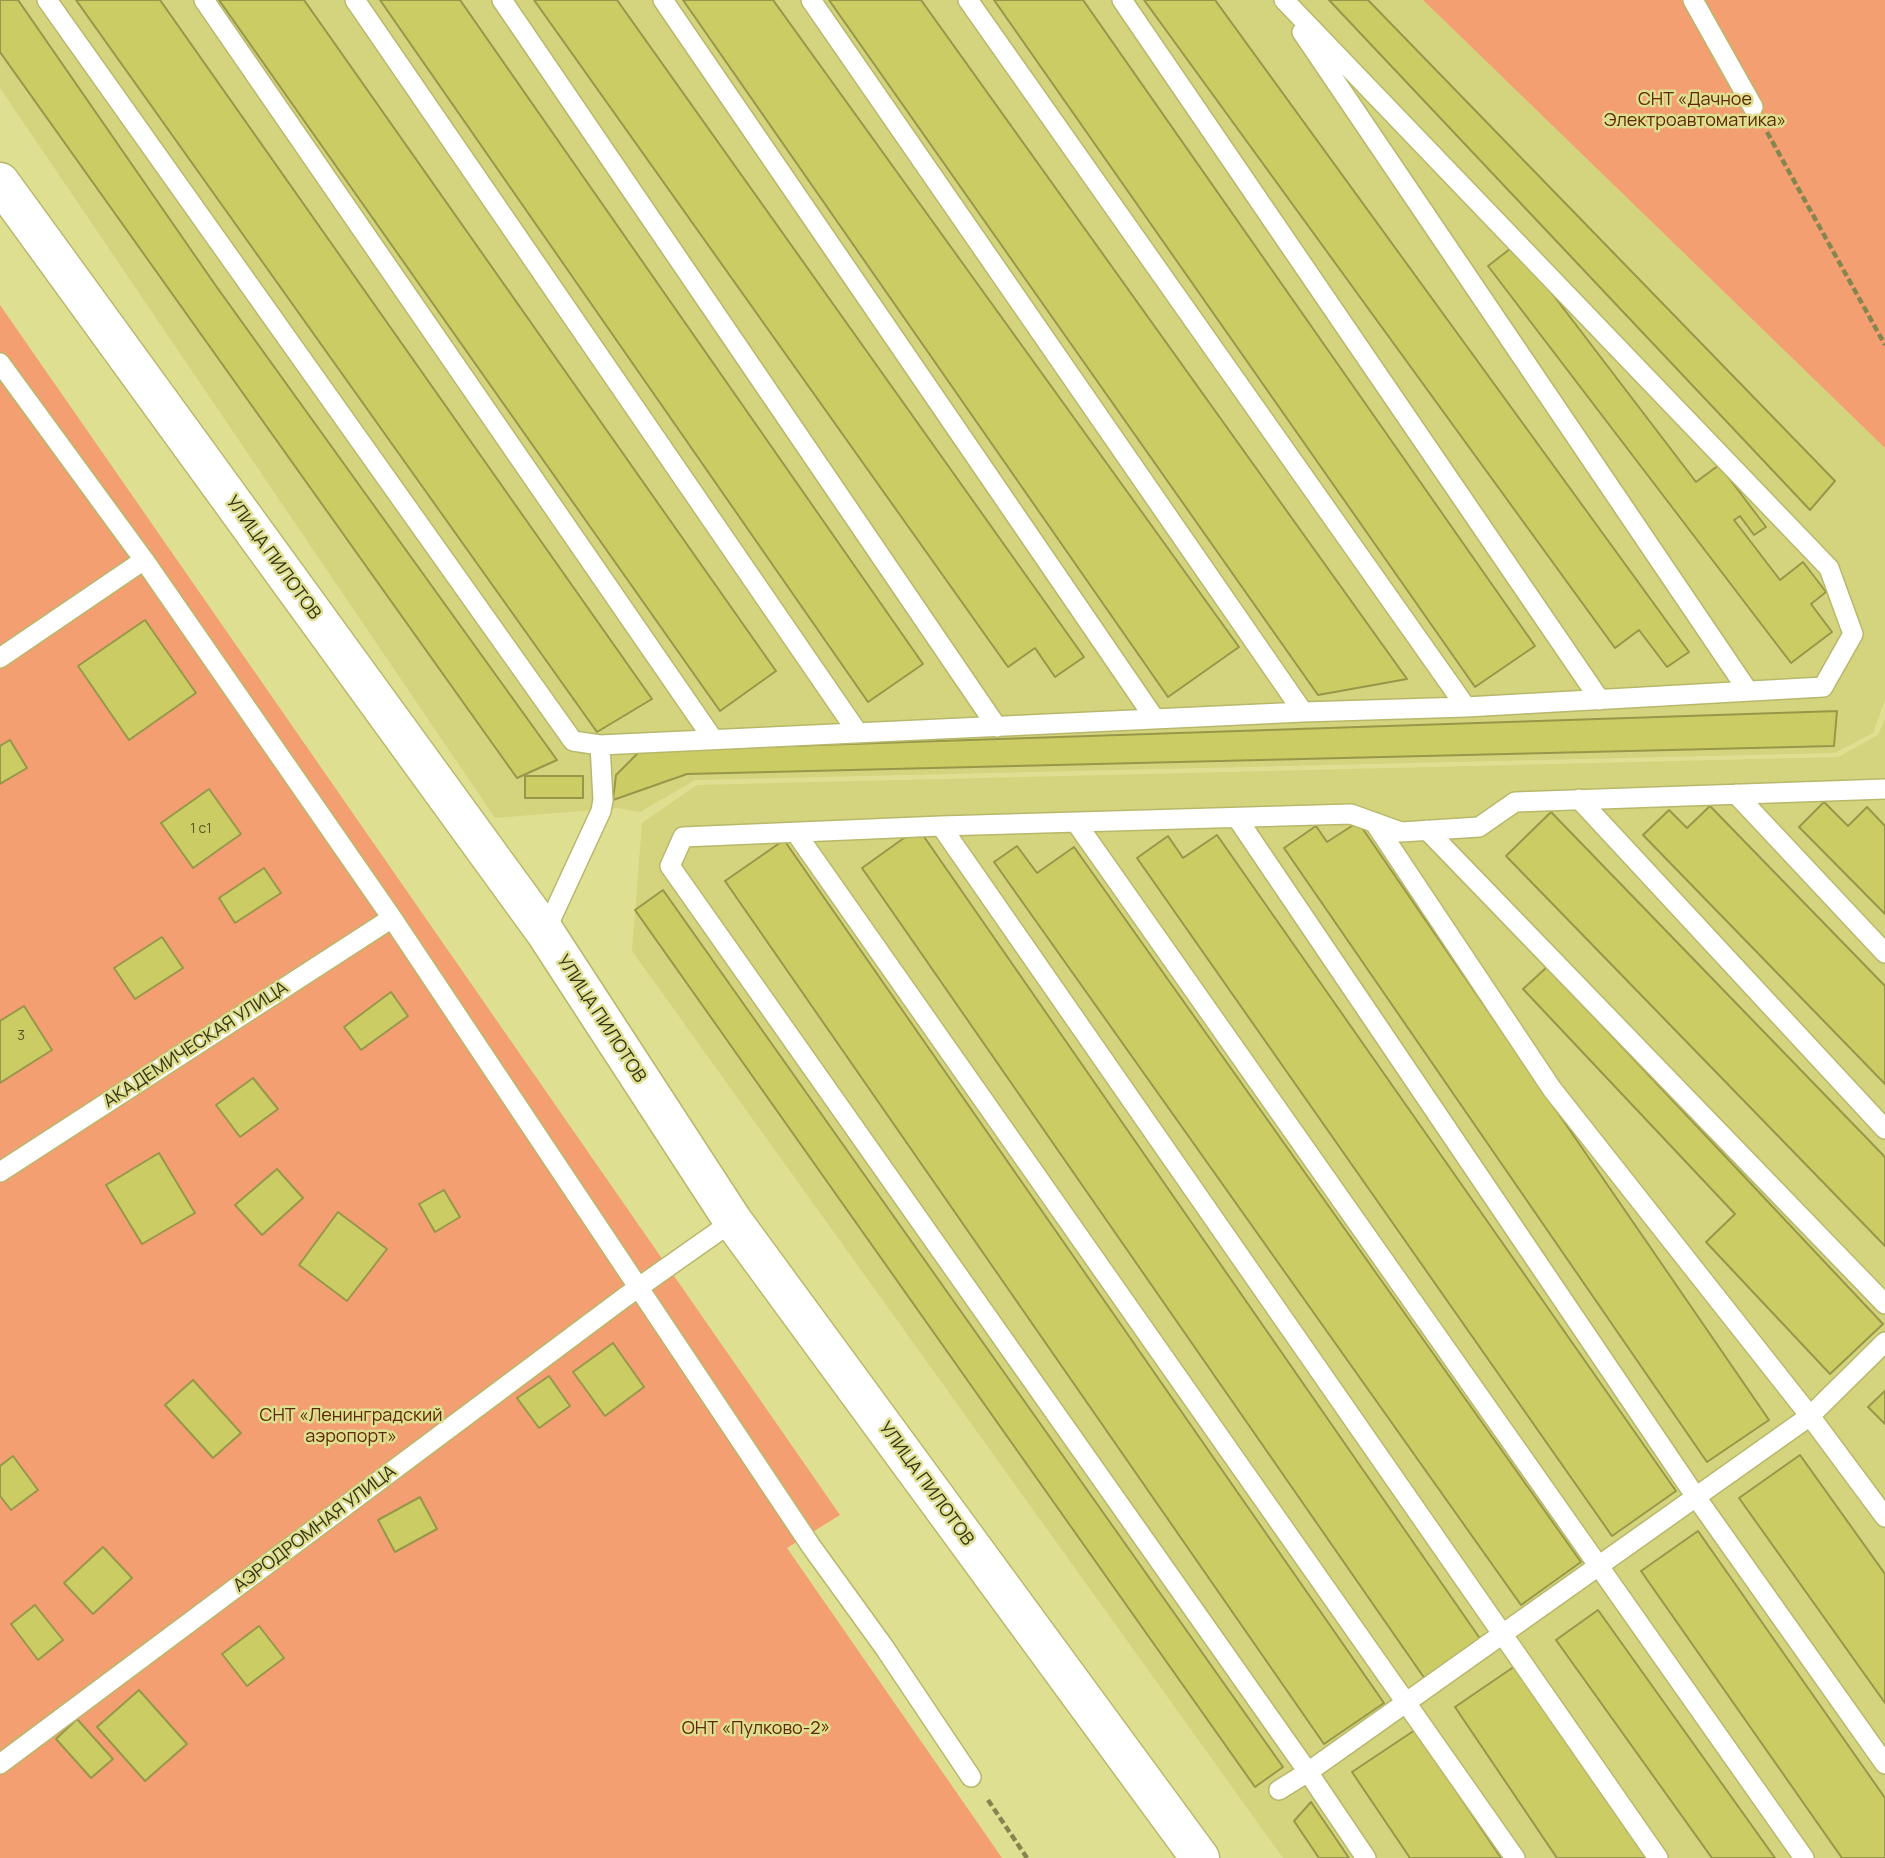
<!DOCTYPE html>
<meta charset="utf-8">
<style>
body{margin:0}
canvas{display:block;background:#dedf91}
</style>
<canvas width="1885" height="1858"></canvas>
<script>
const ctx = document.querySelector('canvas').getContext('2d');
ctx.lineJoin = 'round';
function fillPath(path, color) {
  ctx.fillStyle = color;
  ctx.fill(path, 'evenodd');
}
function toPath(rows) {
  const path = new Path2D();
  for (const r of rows) {
    path.moveTo(r[0], r[1]);
    for (let i = 2; i < r.length; i += 2) path.lineTo(r[i], r[i + 1]);
  }
  return path;
}
function strokePath(path, color, width, dash) {
  ctx.strokeStyle = color;
  ctx.lineWidth = width;
  ctx.lineCap = dash ? 'butt' : 'round';
  ctx.setLineDash(dash || []);
  ctx.stroke(path);
}
function drawText(font, color, halo, rows, align = 'center') {
  ctx.font = font + ' Manrope,sans-serif';
  ctx.lineWidth = 5;
  ctx.setLineDash([]);
  ctx.textBaseline = 'middle';
  ctx.strokeStyle = halo;
  ctx.fillStyle = color;
  for (const [text, x, y, turn = 0] of rows) {
    ctx.save();
    ctx.translate(x, y);
    ctx.rotate((+turn || 0) * Math.PI / 180);
    ctx.textAlign = isNaN(turn) ? turn : align;
    if (halo) ctx.strokeText(text, 0, 0);
    ctx.fillText(text, 0, 0);
    ctx.restore();
  }
}
fillPath(toPath([
 [0,0,1423,0,1885,448,1885,700,1873,733,1835,753,695,780,640,812,618,808,495,818,0,88],
 [1885,719,1885,1858,1283,1858,632,951,642,823,697,785,1838,757,1878,735]
]), '#d4d47e');
fillPath(toPath([
 [1423,0,1885,0,1885,448],
 [0,305,840,1515,787,1548,1002,1858,0,1858]
]), '#f39f71');
const building = toPath([
 [0,0,18,0,216,286,557,760,517,778,0,52,0,0],
 [76,0,160,0,652,699,597,732,76,0],
 [219,0,304,0,776,671,720,711,219,0],
 [380,0,460,0,923,664,868,702,380,0],
 [534,0,617,0,1084,657,1055,677,1035,648,1008,667,534,0],
 [683,0,773,0,1239,647,1168,697,683,0],
 [829,0,921,0,1407,679,1318,695,829,0],
 [994,0,1083,0,1535,646,1475,687,994,0],
 [1144,0,1215,0,1689,652,1667,667,1639,630,1615,648,1144,0],
 [1329,0,1368,0,1835,481,1810,510,1329,0],
 [1515,245,1696,482,1719,465,1766,527,1754,535,1740,516,1734,520,1780,580,1803,562,1826,592,1811,604,1832,632,1791,663,1488,266,1515,245],
 [145,620,196,693,129,740,78,666,145,620],
 [1837,711,1834,746,687,774,613,800,616,775,640,751,1837,711],
 [10,740,27,768,0,784,0,746,10,740],
 [525,776,583,776,583,798,525,798,525,776],
 [209,789,241,834,193,868,161,823,209,789],
 [1824,802,1848,826,1867,807,1885,826,1885,914,1799,827,1824,802],
 [1710,806,1885,986,1885,1084,1643,835,1669,810,1687,828,1710,806],
 [1551,812,1885,1157,1885,1246,1506,856,1551,812],
 [1358,822,1769,1420,1707,1462,1284,848,1316,826,1327,842,1358,822],
 [918,828,1481,1640,1425,1679,862,868,918,828],
 [1217,835,1676,1491,1612,1536,1137,858,1168,836,1183,858,1217,835],
 [784,840,1384,1703,1324,1744,725,881,784,840],
 [1017,846,1037,873,1074,847,1581,1562,1521,1605,994,862,1017,846],
 [264,868,281,893,235,923,219,898,264,868],
 [663,890,1283,1767,1255,1787,635,910,663,890],
 [162,937,183,968,135,999,114,968,162,937],
 [1547,967,1883,1324,1830,1374,1706,1242,1735,1214,1523,989,1547,967],
 [391,992,408,1016,361,1050,344,1027,391,992],
 [24,1006,52,1050,0,1083,0,1021,24,1006],
 [253,1078,278,1109,240,1137,216,1105,253,1078],
 [159,1153,195,1213,142,1244,106,1185,159,1153],
 [277,1169,303,1198,262,1235,235,1205,277,1169],
 [444,1190,460,1217,435,1232,419,1204,444,1190],
 [338,1212,387,1249,347,1301,299,1265,338,1212],
 [613,1343,644,1387,605,1416,573,1372,613,1343],
 [549,1376,570,1406,539,1428,517,1398,549,1376],
 [193,1380,241,1433,213,1458,165,1405,193,1380],
 [1885,1391,1885,1424,1868,1407,1885,1391],
 [1800,1455,1885,1574,1885,1703,1739,1498,1800,1455],
 [13,1456,38,1490,11,1510,0,1496,0,1466,13,1456],
 [420,1497,437,1529,395,1552,378,1520,420,1497],
 [1698,1531,1885,1798,1885,1858,1842,1858,1641,1571,1698,1531],
 [103,1547,132,1578,93,1614,64,1583,103,1547],
 [35,1605,63,1640,38,1660,11,1624,35,1605],
 [1598,1610,1775,1858,1712,1858,1556,1640,1598,1610],
 [259,1626,284,1658,247,1686,222,1654,259,1626],
 [1518,1664,1649,1858,1557,1858,1455,1707,1518,1664],
 [139,1690,187,1744,145,1781,97,1727,139,1690],
 [77,1719,113,1759,91,1778,56,1739,77,1719],
 [1415,1730,1501,1858,1410,1858,1352,1772,1415,1730],
 [1311,1802,1349,1858,1319,1858,1294,1821,1311,1802]
]);
fillPath(building, '#cccc65');
strokePath(building, '#97974a', 2);
const service = toPath([
 [47,0,573,741,600,745,1303,712,1466,707,1823,687,1853,634,1829,568,1284,0],
 [204,0,713,739],
 [355,0,858,733],
 [502,0,997,727],
 [663,0,1155,719],
 [811,0,1303,712],
 [968,0,1466,707],
 [1122,0,1600,700],
 [1693,0,1753,107],
 [1302,32,1748,691],
 [0,363,144,560,392,918,811,1546,884,1647,971,1777],
 [0,658,144,560],
 [1736,794,1885,953],
 [1579,799,1885,1129],
 [1237,818,1696,1497,1885,1764],
 [1374,822,1552,1089,1810,1416,1885,1517],
 [1077,824,1804,1858],
 [941,826,1658,1858],
 [1427,830,1885,1304],
 [796,833,1515,1858],
 [545,932,601,811,603,800,600,745],
 [0,1172,392,918],
 [0,1764,625,1297,733,1221],
 [1279,1790,1308,1772,1810,1416,1885,1342],
 [1366,1858,1308,1772,670,866,683,837,941,826,1351,814,1401,832,1479,827,1515,802,1885,789]
]);
const tertiary = toPath([
 [0,182,545,932,733,1221,1200,1858]
]);
strokePath(service, '#b7b86b', 22);
strokePath(tertiary, '#b7b86b', 41);
strokePath(toPath([
 [1767,132,1885,345],
 [988,1800,1027,1858]
]), '#84854f', 4.5, [7, 3.5]);
strokePath(service, '#fff', 19);
strokePath(tertiary, '#fff', 38);
drawText('14px', '#595928', null, [
 ["1 с1",201,829],
 ["3",21,1036]
]);
drawText('18px', '#5e2700', '#dedf91', [
 ["СНТ «Дачное",1695,100],
 ["Электроавтоматика»",1695,121],
 ["СНТ «Ленинградский",351,1416],
 ["аэропорт»",351,1437],
 ["ОНТ «Пулково-2»",756,1729]
]);
drawText('18px', '#333313', '#dedf91', [
 ["УЛИЦА ПИЛОТОВ",273,558,54],
 ["УЛИЦА ПИЛОТОВ",601,1019,57],
 ["АКАДЕМИЧЕСКАЯ УЛИЦА",196,1045,-33],
 ["УЛИЦА ПИЛОТОВ",926,1484,54],
 ["АЭРОДРОМНАЯ УЛИЦА",315,1529,-37]
]);
</script>
